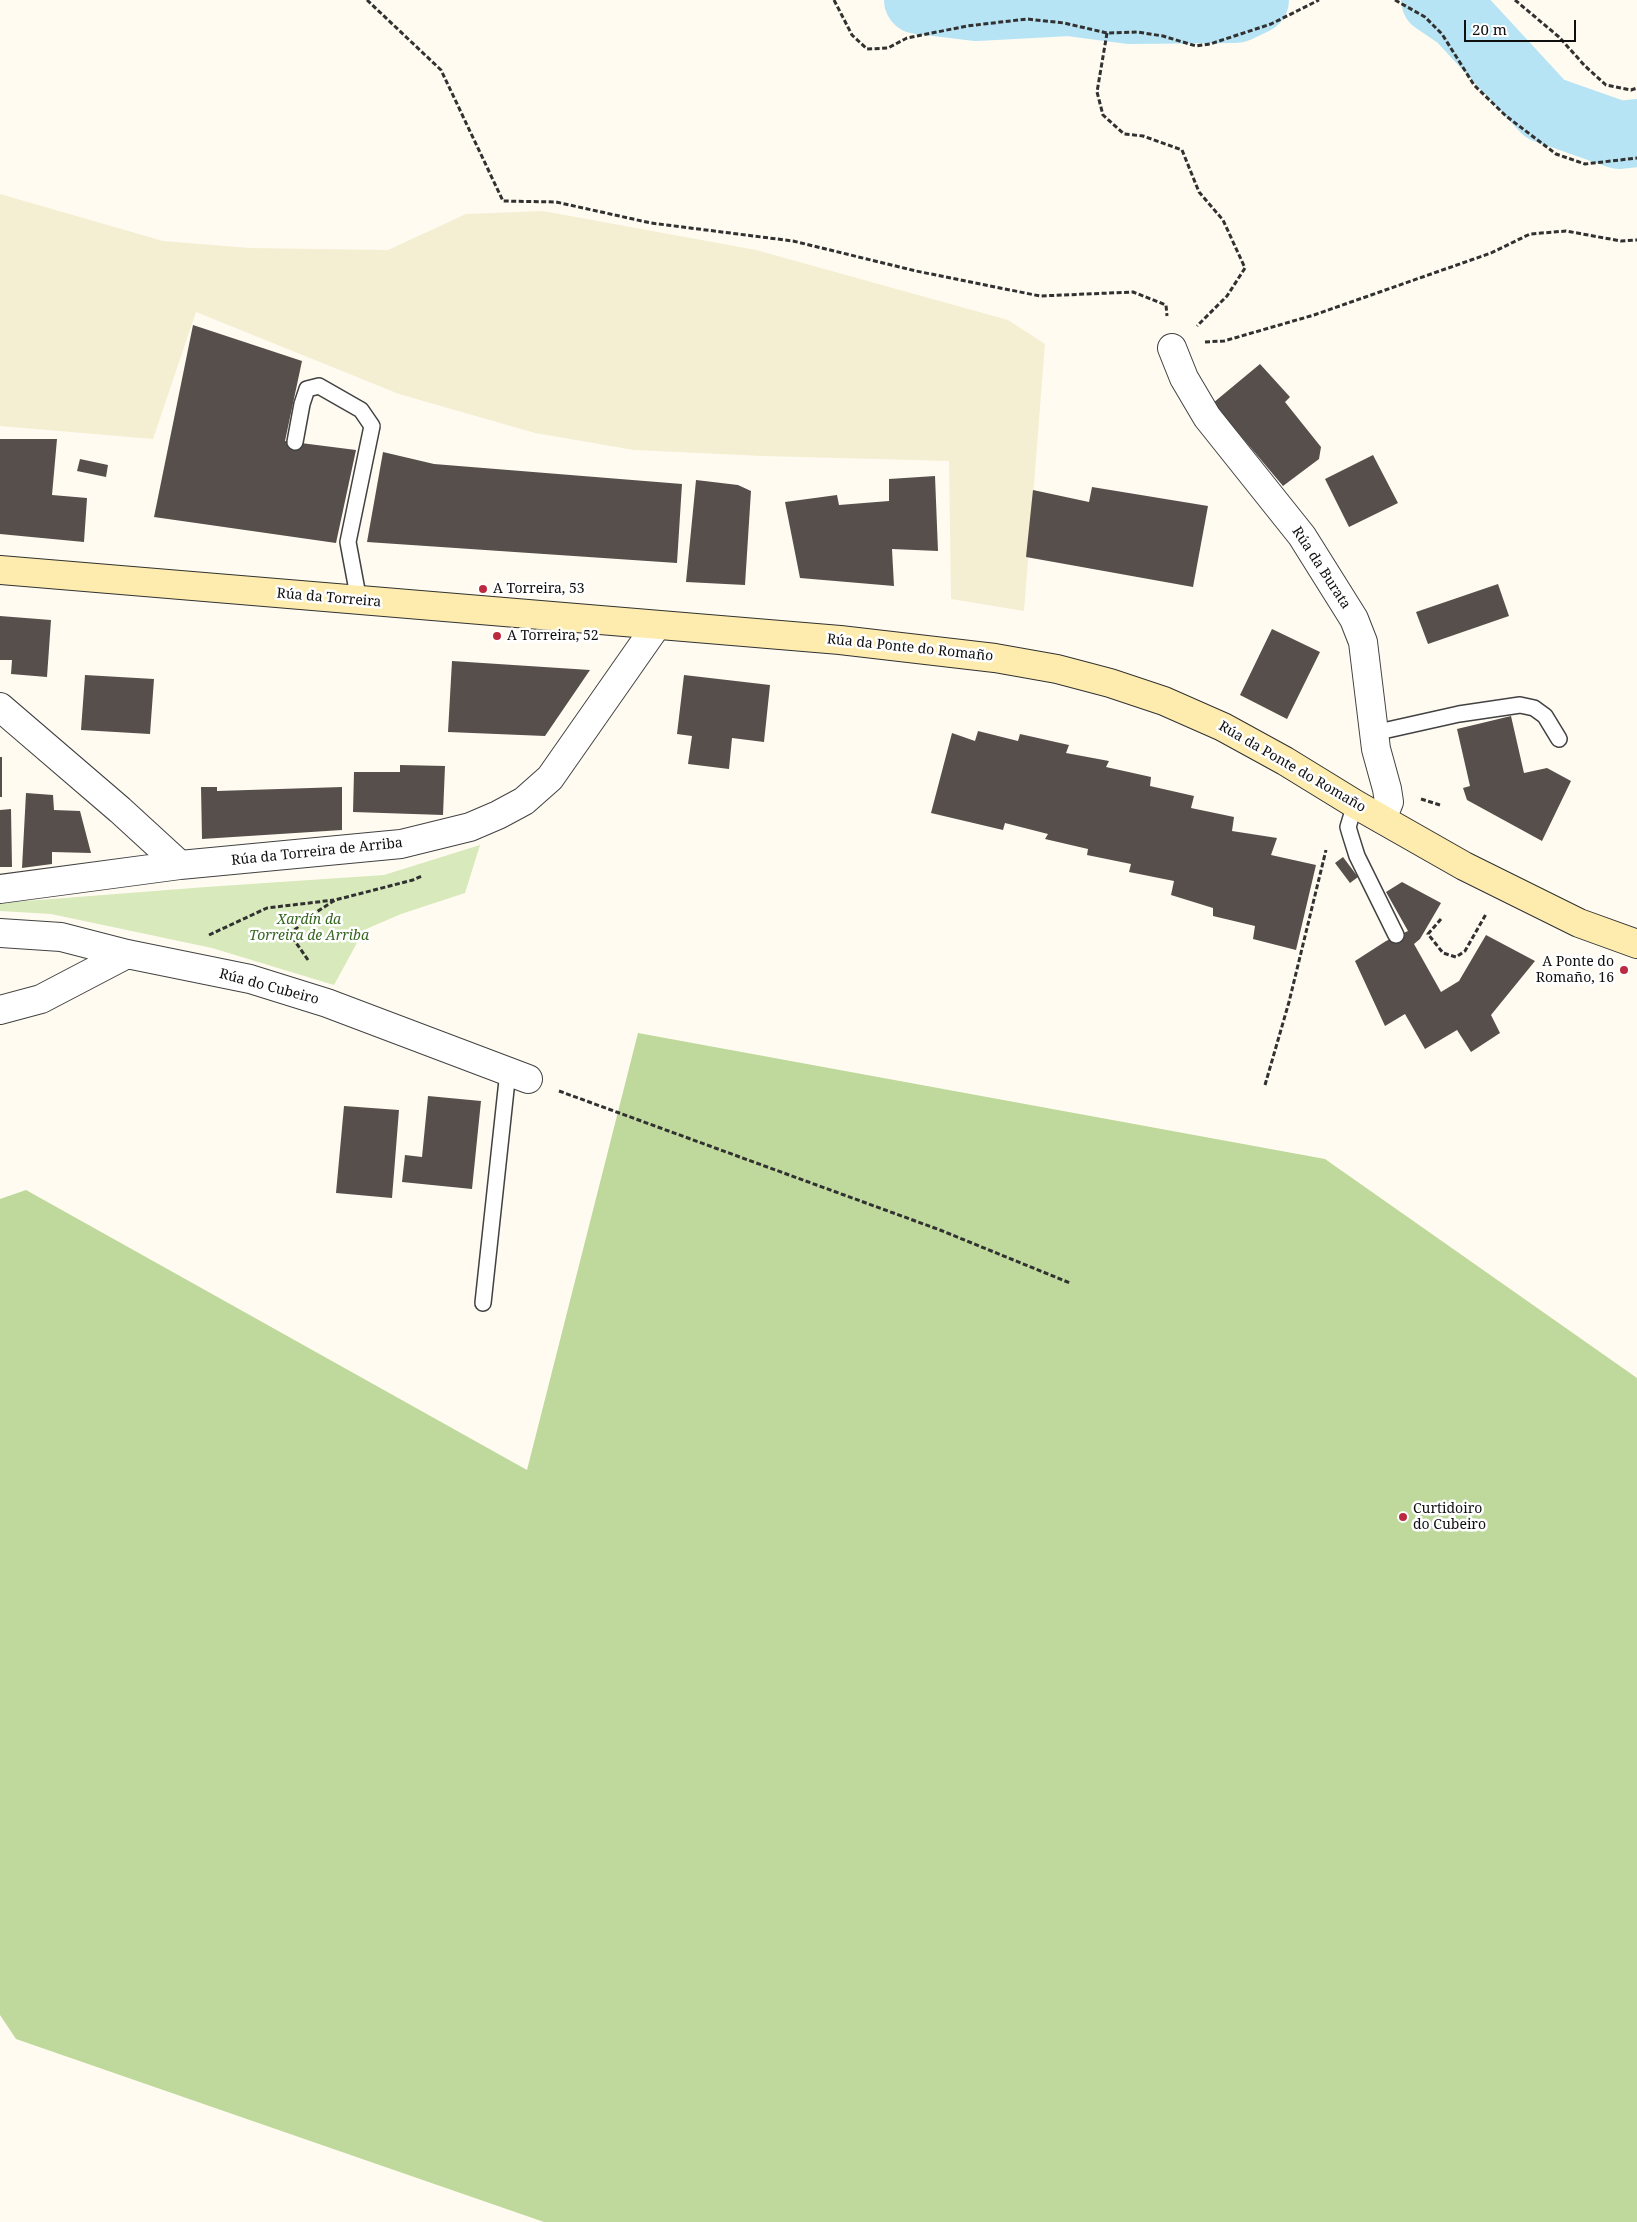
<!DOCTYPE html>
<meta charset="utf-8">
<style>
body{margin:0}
#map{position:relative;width:1637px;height:2222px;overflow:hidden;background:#fffbf1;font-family:"Noto Serif",serif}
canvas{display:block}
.scale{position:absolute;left:1464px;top:20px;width:112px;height:22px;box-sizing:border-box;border:2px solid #0f0f0f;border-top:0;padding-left:6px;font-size:15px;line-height:18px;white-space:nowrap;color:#0f0f0f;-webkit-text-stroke:4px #fff;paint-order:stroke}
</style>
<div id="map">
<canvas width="1637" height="2222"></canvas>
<div class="scale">20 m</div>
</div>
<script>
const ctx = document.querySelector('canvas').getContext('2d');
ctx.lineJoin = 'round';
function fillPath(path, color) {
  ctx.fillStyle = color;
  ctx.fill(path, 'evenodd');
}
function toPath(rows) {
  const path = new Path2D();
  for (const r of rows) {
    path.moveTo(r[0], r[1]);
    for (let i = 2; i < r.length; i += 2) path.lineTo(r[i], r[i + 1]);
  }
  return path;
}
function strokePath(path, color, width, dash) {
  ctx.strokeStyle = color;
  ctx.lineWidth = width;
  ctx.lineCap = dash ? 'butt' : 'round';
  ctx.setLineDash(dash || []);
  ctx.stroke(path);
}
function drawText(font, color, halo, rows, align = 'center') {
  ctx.font = font + ' "Noto Serif",serif';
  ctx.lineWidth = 5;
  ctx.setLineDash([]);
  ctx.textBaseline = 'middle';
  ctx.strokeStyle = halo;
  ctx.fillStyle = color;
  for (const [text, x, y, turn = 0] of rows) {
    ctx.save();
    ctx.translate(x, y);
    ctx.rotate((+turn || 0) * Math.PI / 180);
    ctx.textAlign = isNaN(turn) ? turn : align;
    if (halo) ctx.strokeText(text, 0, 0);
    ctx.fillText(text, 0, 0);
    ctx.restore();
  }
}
fillPath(toPath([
 [0,194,163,241,250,248,388,250,466,214,543,211,756,250,1008,320,1045,344,1024,611,951,599,949,461,763,456,634,450,535,433,399,394,196,312,153,439,0,426]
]), '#f4eed2');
fillPath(toPath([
 [480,845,465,893,401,914,364,930,334,985,212,948,51,914,0,911,0,903,206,887,384,875]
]), '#d8e9bb');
fillPath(toPath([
 [638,1033,1325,1159,1637,1378,1637,2222,544,2222,16,2039,0,2015,0,1199,26,1190,527,1470]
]), '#bed99b');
strokePath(toPath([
 [918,0,976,7,1069,2,1130,10,1236,9,1255,0],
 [1435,0,1460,17,1545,109,1619,135,1637,133]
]), '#b7e4f5', 68);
fillPath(toPath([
 [193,325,302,361,285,441,356,450,336,543,154,517],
 [1260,364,1290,397,1285,402,1321,447,1319,459,1283,486,1213,403],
 [0,439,57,439,52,495,87,498,84,542,0,534],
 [383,452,434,464,682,484,677,563,367,542],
 [1373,455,1398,503,1349,527,1325,479],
 [80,459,108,465,106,477,77,471],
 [935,476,938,551,892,549,894,586,800,578,785,502,837,495,839,505,889,501,889,479],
 [696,480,738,485,751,491,745,585,686,582],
 [1092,487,1208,506,1193,587,1026,557,1033,490,1089,502],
 [1498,584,1509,616,1428,644,1416,612],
 [0,616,51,620,47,677,11,674,12,660,0,660],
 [1272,629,1320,652,1287,719,1240,695],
 [452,661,590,670,545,736,448,732],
 [85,675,154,679,150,734,81,730],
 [684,675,770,685,764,742,732,738,729,769,688,764,692,736,677,734],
 [1511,716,1524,773,1547,768,1571,781,1542,841,1467,800,1463,788,1470,786,1457,729],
 [978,731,1018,741,1020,734,1069,745,1066,753,1109,761,1106,767,1151,777,1150,786,1194,796,1191,808,1234,817,1232,831,1277,838,1271,855,1316,865,1296,950,1253,939,1255,926,1213,916,1213,908,1171,895,1174,881,1129,872,1131,864,1087,855,1088,849,1045,839,1048,834,1005,823,1003,830,931,813,952,733,975,741],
 [0,757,2,757,2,797,0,797],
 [400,765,445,766,443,815,353,812,354,772,400,772],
 [201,787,217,787,217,791,342,787,342,830,202,839],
 [26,793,53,795,54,810,80,811,91,853,52,852,52,864,22,868],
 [11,809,12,867,0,867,0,810],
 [1343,857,1358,877,1350,883,1335,863],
 [1402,882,1441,903,1420,939,1414,944,1441,992,1459,981,1486,935,1535,961,1491,1015,1500,1033,1471,1052,1457,1030,1425,1049,1405,1014,1385,1026,1355,961,1386,941,1408,931,1386,892],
 [428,1096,481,1101,472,1189,402,1182,405,1155,422,1157],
 [344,1106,399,1110,392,1198,336,1193]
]), '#574f4c');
const lane = toPath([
 [295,442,302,404,307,389,319,386,361,410,372,426,348,542,359,601],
 [1374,733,1459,714,1520,705,1534,708,1545,716,1559,739],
 [1355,804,1348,827,1351,837,1357,856,1396,935],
 [483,1303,508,1071]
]);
const street = toPath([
 [1172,348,1184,378,1207,417,1302,536,1354,619,1363,642,1376,749,1387,789,1389,802,1382,819],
 [0,707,120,810,180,865],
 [0,889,180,865,401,844,470,827,498,815,524,801,550,778,657,625],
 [0,933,61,937,127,954,250,979,327,1003,528,1079],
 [0,1010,41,999,127,954]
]);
const secondary = toPath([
 [0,570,840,640,995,658,1057,669,1110,683,1164,701,1223,727,1285,761,1355,804,1464,866,1579,923,1637,944]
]);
strokePath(lane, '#424242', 18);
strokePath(street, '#424242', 30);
strokePath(secondary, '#313131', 30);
strokePath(toPath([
 [367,0,441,70,503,201,556,202,651,223,793,241,916,271,1040,296,1133,292,1166,305,1167,316],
 [834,0,852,35,867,49,888,48,907,38,967,26,1027,19,1064,23,1107,33,1137,32,1163,36,1196,46,1210,44,1271,24,1319,0],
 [1395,0,1425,17,1442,34,1474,85,1506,116,1556,154,1585,164,1637,158],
 [1515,0,1559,37,1585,66,1606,85,1631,90,1637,88],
 [1107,33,1097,92,1103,115,1124,134,1143,136,1182,150,1199,192,1223,220,1245,268,1227,296,1197,326],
 [1205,342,1224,341,1314,315,1491,253,1530,234,1566,231,1621,241,1637,240],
 [1421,799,1440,805],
 [1441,919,1428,934,1443,953,1456,957,1465,951,1486,914],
 [209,935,267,908,334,900],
 [308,960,290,934,309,917,335,900,413,880,422,876],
 [1265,1085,1289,1002,1326,850],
 [559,1091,940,1230,1070,1283]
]), '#313131', 3, [5, 2.5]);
strokePath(lane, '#fff', 15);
strokePath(street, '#fff', 28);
strokePath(secondary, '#fdecae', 28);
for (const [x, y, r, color] of [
 [483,589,5,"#bc2a40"],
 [497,636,5,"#bc2a40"],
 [1624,970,5,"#bc2a40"],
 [1403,1517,5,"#bc2a40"]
]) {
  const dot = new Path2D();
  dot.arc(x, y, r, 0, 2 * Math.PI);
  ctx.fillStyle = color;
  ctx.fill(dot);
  strokePath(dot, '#fff', 2);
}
drawText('14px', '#0f0f0f', '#fff', [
 ["Rúa da Burata",1321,568,57],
 ["Rúa da Torreira",329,598,5],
 ["Rúa da Ponte do Romaño",910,648,6],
 ["Rúa da Ponte do Romaño",1292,767,30],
 ["Rúa da Torreira de Arriba",317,852,-6],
 ["Rúa do Cubeiro",269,987,15]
]);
drawText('14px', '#0f0f0f', '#fff', [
 ["A Torreira, 53",493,589],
 ["A Torreira, 52",507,636],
 ["A Ponte do",1614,962,"right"],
 ["Romaño, 16",1614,978,"right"],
 ["Curtidoiro",1413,1509],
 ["do Cubeiro",1413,1525]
], 'left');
drawText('italic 14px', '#366620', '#fff', [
 ["Xardín da",309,920],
 ["Torreira de Arriba",309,936]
]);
</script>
